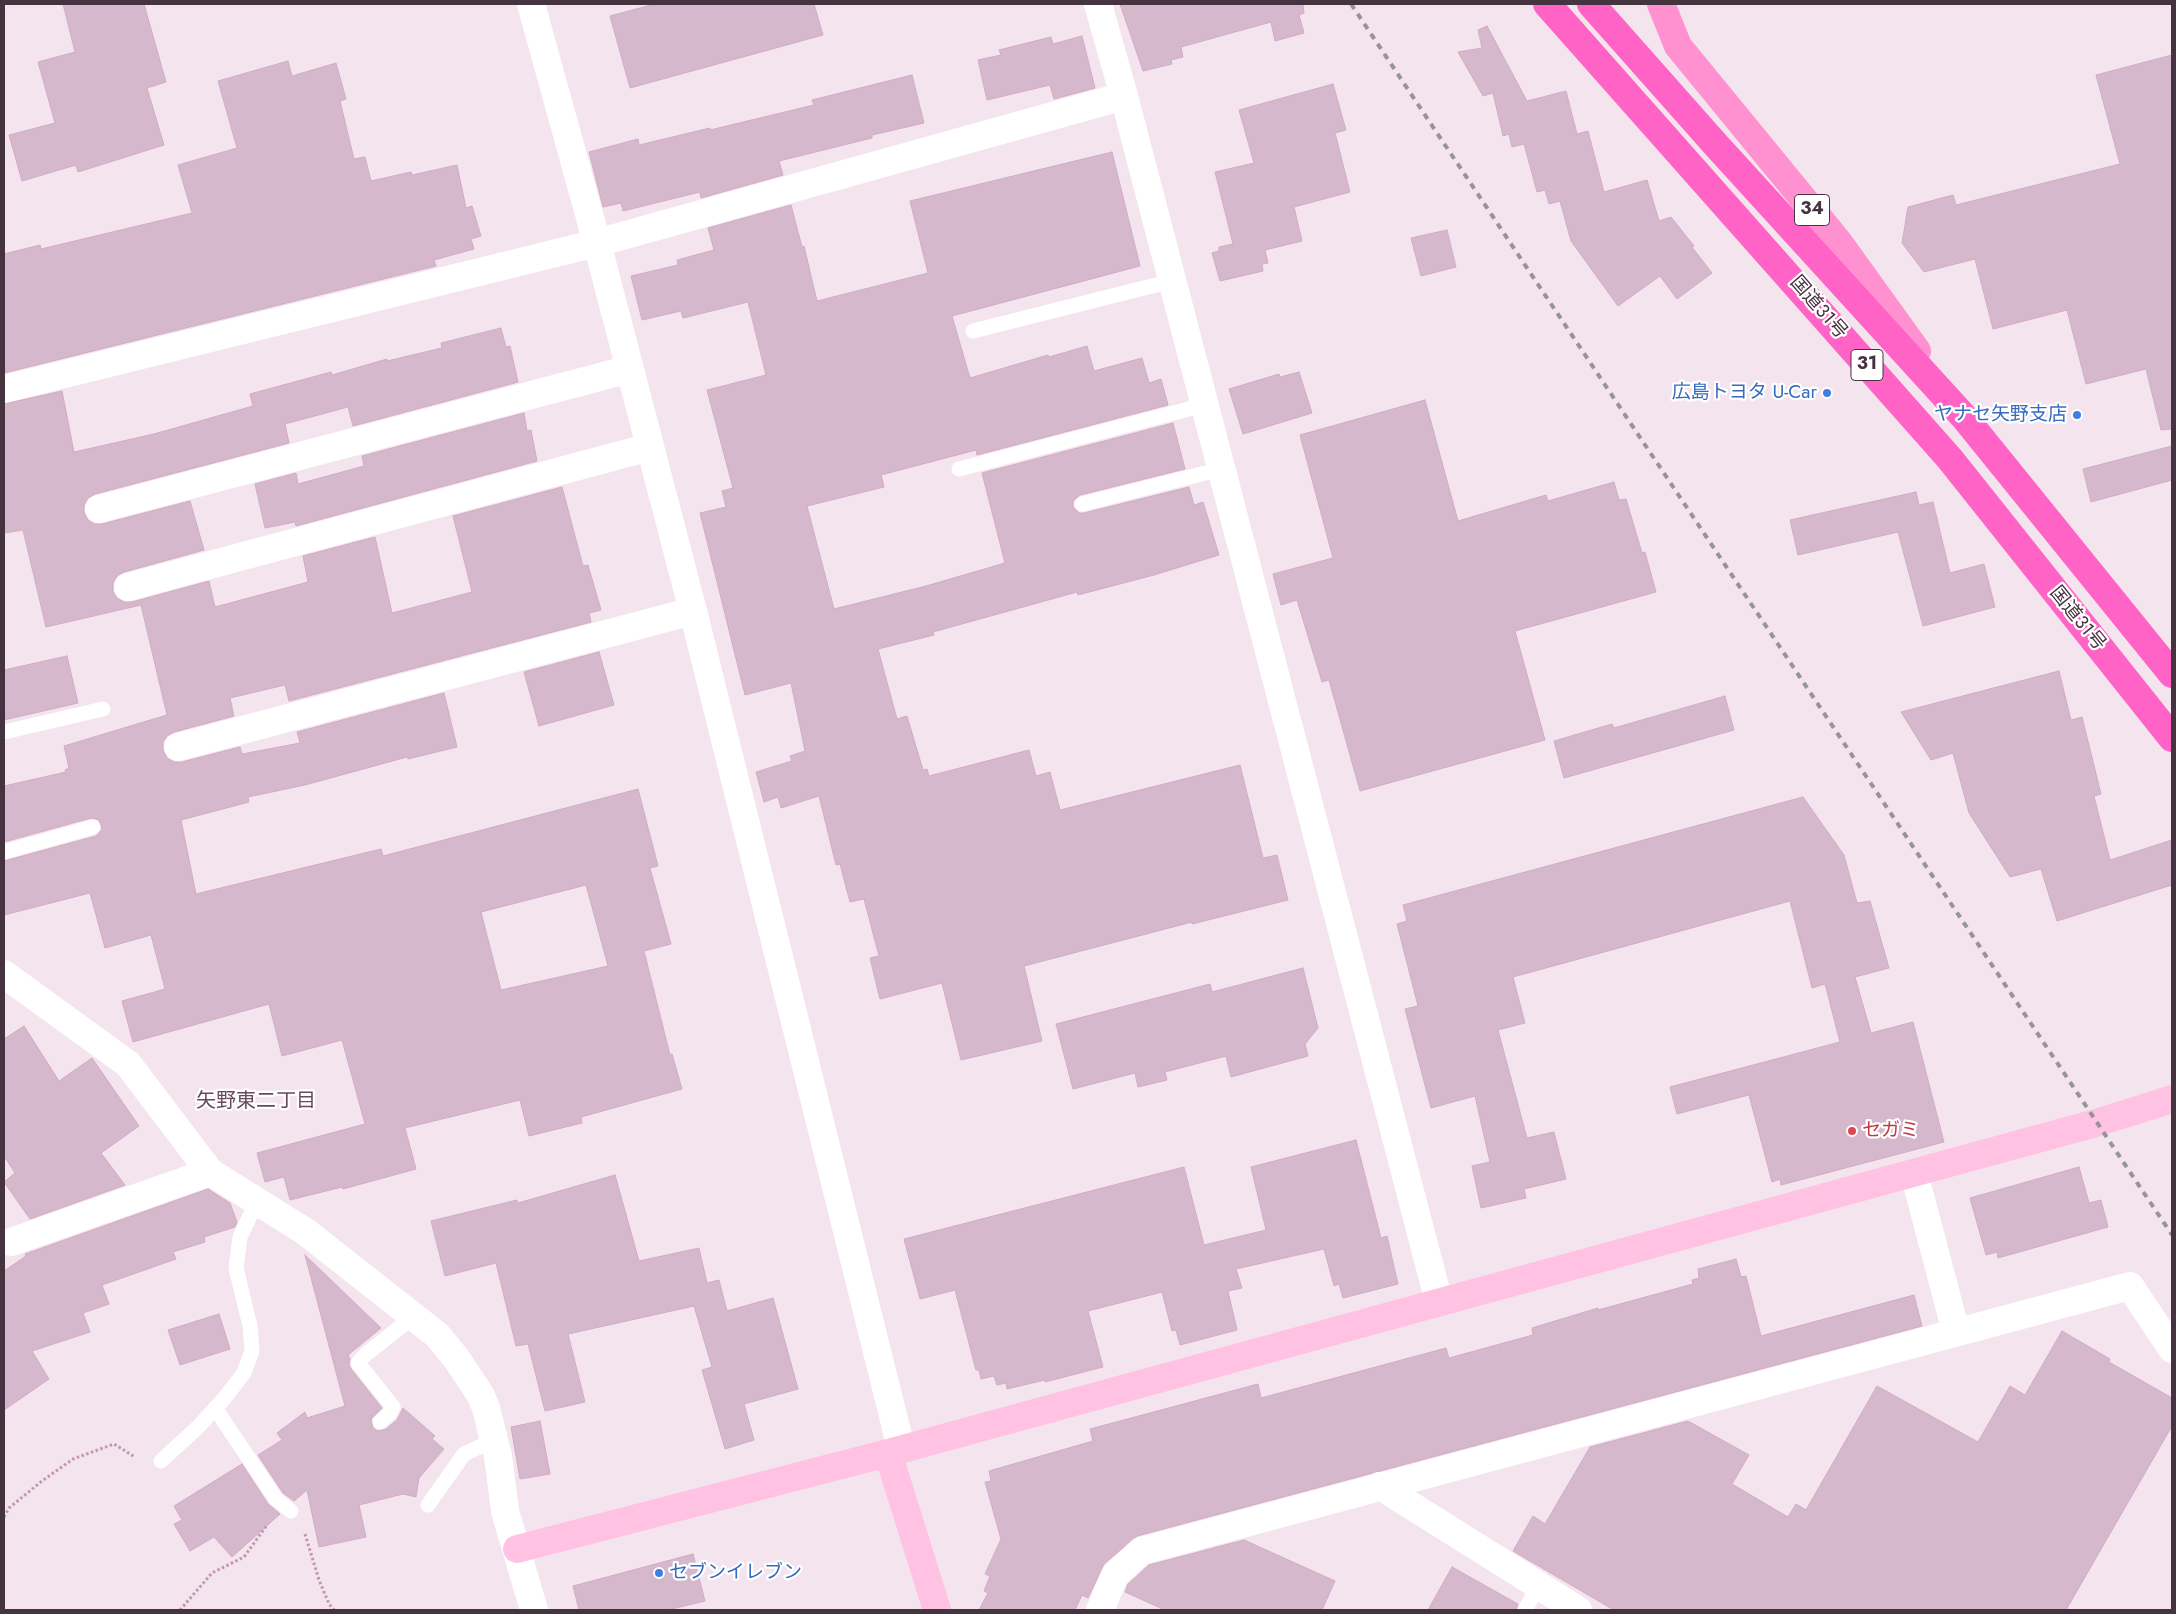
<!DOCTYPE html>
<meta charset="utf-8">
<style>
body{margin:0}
#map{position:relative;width:2176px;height:1614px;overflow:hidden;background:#f4e4ed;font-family:Jost,sans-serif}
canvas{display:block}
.frame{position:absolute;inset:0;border:5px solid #463340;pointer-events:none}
</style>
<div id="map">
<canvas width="2176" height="1614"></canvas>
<div class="frame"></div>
</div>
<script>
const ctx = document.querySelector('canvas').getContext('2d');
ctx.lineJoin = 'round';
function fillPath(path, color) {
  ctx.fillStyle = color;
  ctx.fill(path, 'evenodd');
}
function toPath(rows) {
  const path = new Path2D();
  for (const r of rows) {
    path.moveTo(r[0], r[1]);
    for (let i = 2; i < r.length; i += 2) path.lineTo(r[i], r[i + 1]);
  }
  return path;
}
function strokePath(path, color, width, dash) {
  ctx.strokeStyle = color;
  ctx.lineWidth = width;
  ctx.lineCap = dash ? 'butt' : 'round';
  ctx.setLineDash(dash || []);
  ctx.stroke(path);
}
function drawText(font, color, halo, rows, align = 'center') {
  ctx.font = font + ' Jost,"Noto Sans JP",sans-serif';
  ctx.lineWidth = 4.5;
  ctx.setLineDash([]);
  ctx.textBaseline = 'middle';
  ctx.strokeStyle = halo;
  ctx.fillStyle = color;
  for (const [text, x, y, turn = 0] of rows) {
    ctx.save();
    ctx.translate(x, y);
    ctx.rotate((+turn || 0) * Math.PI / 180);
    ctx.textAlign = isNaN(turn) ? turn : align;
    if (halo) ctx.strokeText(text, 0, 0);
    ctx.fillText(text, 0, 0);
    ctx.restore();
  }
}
const building = toPath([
 [63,4,144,4,166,82,147,88,164,145,78,172,76,165,22,181,9,135,55,123,38,62,75,52,63,4],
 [655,4,814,4,823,35,630,88,610,16,655,4],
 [1120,4,1303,4,1304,13,1299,15,1304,33,1275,41,1271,22,1181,47,1183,57,1171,60,1172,64,1143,71,1120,4],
 [1487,26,1527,101,1566,91,1577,134,1588,131,1604,192,1647,180,1659,221,1671,217,1694,246,1692,247,1712,273,1677,299,1660,276,1618,306,1571,241,1560,201,1549,204,1545,190,1537,192,1524,144,1512,147,1509,134,1503,136,1493,93,1483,96,1458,52,1482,48,1478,30,1487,26],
 [1082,36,1095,88,1054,99,1050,85,987,100,978,60,1001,55,999,50,1051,37,1053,44,1082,36],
 [2172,55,2172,429,2161,430,2146,369,2086,384,2067,310,1993,329,1975,259,1924,272,1902,243,1908,207,1953,195,1956,205,2120,164,2096,75,2172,55],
 [288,61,292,76,336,63,346,99,340,101,354,159,365,157,371,181,411,172,412,175,457,165,466,208,472,206,481,236,471,239,474,249,434,260,436,266,4,373,4,254,40,245,41,249,192,213,178,165,237,148,218,81,288,61],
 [912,75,924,123,872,135,872,138,779,161,783,175,701,198,700,192,623,211,621,203,603,207,589,152,638,139,639,145,710,128,710,130,814,105,812,100,912,75],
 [1333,84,1346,130,1335,133,1350,192,1294,207,1302,241,1265,250,1268,263,1262,264,1263,271,1220,281,1212,253,1219,251,1219,247,1233,244,1215,172,1254,163,1239,110,1333,84],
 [1112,152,1140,266,952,316,970,378,1048,355,1049,357,1087,346,1094,371,1142,358,1149,383,1161,379,1168,405,977,455,976,450,881,475,884,487,807,506,834,609,926,586,1005,563,982,473,1173,423,1185,469,1080,495,1073,501,1073,507,1079,513,1084,513,1189,487,1194,505,1203,502,1219,555,1154,575,1078,595,1077,592,933,632,934,635,878,649,897,719,907,716,923,770,927,769,929,776,1029,750,1036,776,1050,772,1060,810,1240,765,1263,858,1277,855,1288,900,1192,924,1192,922,1024,966,1042,1041,961,1060,942,983,880,999,870,958,879,956,864,899,850,902,840,864,836,865,819,796,781,808,778,797,764,802,756,772,792,761,790,756,805,751,791,683,745,695,700,513,726,507,722,491,733,488,707,390,766,375,748,302,683,318,681,311,642,320,631,276,678,265,677,260,714,250,708,228,791,205,802,247,804,246,817,301,928,273,910,201,1112,152],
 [1447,230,1456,267,1421,276,1411,238,1447,230],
 [501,328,506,347,510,346,518,382,353,426,348,407,285,424,289,443,95,494,88,498,84,505,84,512,88,520,94,524,102,524,190,501,204,550,124,572,117,576,113,583,113,592,117,598,124,602,132,602,209,581,215,607,308,582,303,556,375,537,392,613,472,592,453,516,562,487,583,566,588,565,601,610,589,613,591,622,289,701,285,685,230,698,234,716,174,732,167,736,163,742,163,750,167,758,174,762,182,762,240,747,242,754,300,743,297,732,444,693,457,747,408,759,407,757,305,785,248,797,249,802,181,820,196,894,381,849,383,856,638,789,658,866,650,868,671,944,644,951,670,1055,672,1054,682,1089,581,1117,582,1123,529,1136,520,1100,405,1128,416,1169,343,1189,342,1187,290,1200,284,1177,265,1182,257,1153,365,1124,342,1040,282,1056,269,1004,133,1042,122,1001,165,989,151,935,105,948,90,893,4,915,4,861,96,836,102,829,99,820,91,818,4,842,4,786,66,772,65,770,69,768,64,746,167,715,141,605,46,627,23,530,4,533,4,404,62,391,74,452,154,434,253,406,250,394,331,372,332,375,387,359,387,361,442,348,441,343,501,328],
 [586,885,608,966,501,990,481,912,586,885],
 [1299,372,1312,413,1243,434,1229,389,1279,374,1280,377,1299,372],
 [1425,400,1458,521,1546,495,1548,501,1614,482,1619,500,1626,499,1642,553,1645,552,1656,592,1515,631,1545,740,1360,791,1329,680,1322,682,1297,600,1281,605,1273,574,1333,558,1300,435,1425,400],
 [524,413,527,431,531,430,537,461,296,526,295,522,265,528,255,484,296,473,298,484,364,466,362,456,524,413],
 [2172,446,2172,480,2091,502,2083,469,2172,446],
 [1916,492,1919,505,1933,502,1950,573,1984,564,1995,607,1923,626,1898,532,1798,555,1790,520,1916,492],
 [599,652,614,705,539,726,524,672,599,652],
 [67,656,78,703,4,720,4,670,67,656],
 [2059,671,2071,720,2082,717,2101,794,2094,796,2110,860,2172,840,2172,885,2057,921,2041,869,2010,877,1969,813,1953,753,1931,760,1901,712,2059,671],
 [1725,696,1734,730,1564,778,1554,741,1612,724,1614,728,1725,696],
 [1803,797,1844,855,1857,903,1870,901,1889,968,1855,977,1871,1033,1913,1022,1944,1142,1781,1185,1780,1179,1772,1182,1749,1095,1677,1114,1670,1087,1840,1042,1825,984,1812,988,1790,901,1513,977,1525,1023,1498,1030,1527,1138,1554,1132,1566,1179,1524,1189,1526,1198,1481,1208,1472,1166,1490,1162,1475,1096,1431,1108,1405,1009,1418,1006,1397,924,1407,921,1403,905,1803,797],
 [1303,968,1318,1028,1305,1044,1308,1056,1231,1077,1226,1056,1165,1072,1167,1080,1138,1087,1135,1073,1073,1089,1056,1024,1210,984,1212,992,1303,968],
 [24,1026,59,1081,92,1058,139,1126,101,1153,125,1185,30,1219,4,1182,15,1173,4,1156,4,1039,24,1026],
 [1356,1140,1381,1238,1387,1236,1398,1284,1343,1298,1339,1284,1334,1286,1324,1249,1236,1269,1242,1288,1228,1291,1237,1330,1180,1345,1176,1330,1172,1331,1162,1292,1088,1311,1103,1367,1045,1382,1045,1380,1007,1389,1006,1383,997,1385,994,1376,981,1379,979,1370,976,1370,955,1290,920,1299,904,1239,1184,1167,1204,1245,1266,1230,1251,1167,1356,1140],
 [2079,1167,2089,1203,2101,1200,2108,1227,1998,1258,1997,1252,1986,1255,1970,1198,2079,1167],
 [615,1175,639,1261,699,1248,707,1283,719,1280,727,1311,773,1298,798,1389,744,1404,754,1440,725,1449,702,1370,712,1367,694,1306,568,1334,585,1402,545,1411,528,1344,516,1346,496,1263,445,1276,431,1221,517,1200,518,1203,615,1175],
 [208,1189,230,1203,237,1222,235,1227,204,1237,205,1242,173,1252,176,1259,102,1285,109,1304,83,1313,90,1332,32,1351,49,1379,4,1410,4,1271,26,1256,25,1254,208,1189],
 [305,1255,381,1328,348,1355,350,1359,349,1365,351,1369,382,1408,371,1419,373,1428,378,1431,386,1429,397,1420,403,1408,435,1436,432,1439,444,1449,419,1478,416,1497,403,1494,359,1505,366,1537,319,1547,307,1490,294,1501,283,1493,258,1455,282,1440,277,1433,305,1412,307,1418,345,1406,305,1255],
 [1736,1259,1741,1277,1746,1276,1761,1336,1914,1295,1922,1326,1137,1536,1104,1564,1088,1598,1082,1595,1075,1610,979,1610,988,1593,984,1591,990,1576,985,1574,1001,1539,985,1482,991,1481,989,1471,1093,1441,1090,1429,1258,1384,1261,1398,1446,1348,1449,1358,1533,1335,1532,1328,1598,1308,1598,1310,1693,1284,1692,1280,1699,1278,1698,1269,1736,1259],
 [219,1314,230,1349,180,1365,168,1330,219,1314],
 [2062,1331,2110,1359,2109,1362,2172,1398,2172,1426,2066,1610,1614,1610,1513,1551,1533,1516,1545,1524,1590,1447,1688,1421,1749,1455,1732,1484,1788,1517,1796,1504,1806,1510,1877,1386,1978,1442,2010,1386,2025,1395,2062,1331],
 [540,1421,550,1474,520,1479,511,1427,540,1421],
 [242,1464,268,1504,280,1514,232,1557,214,1537,190,1551,174,1524,182,1520,174,1506,242,1464],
 [1244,1540,1335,1581,1322,1610,1165,1610,1125,1592,1128,1584,1149,1565,1244,1540],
 [693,1554,705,1601,668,1610,579,1610,573,1586,693,1554],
 [1452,1567,1518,1604,1516,1610,1428,1610,1452,1567]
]);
fillPath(building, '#d6b8cd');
strokePath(building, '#d2aac6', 1);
strokePath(toPath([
 [4,1517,9,1508,42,1481,73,1459,114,1444,135,1457],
 [305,1534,319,1580,329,1604,334,1610],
 [180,1610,212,1573,244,1557,267,1525]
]), '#c395b3', 3, [2.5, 2.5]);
strokePath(toPath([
 [973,331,1172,281],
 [959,469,1204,405],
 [1082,504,1221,469],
 [4,732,103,709],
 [4,852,93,827],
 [215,1408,276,1499,291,1511],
 [380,1422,390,1413,393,1407,358,1363,365,1355,413,1317],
 [161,1461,197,1428,223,1400,244,1373,252,1351,250,1326,236,1268,240,1237,257,1201],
 [428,1505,464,1454,494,1440],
 [1525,1610,1538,1586]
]), '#fff', 15);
strokePath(toPath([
 [531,4,597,243,693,611,901,1448],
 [1098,4,1124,96,1439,1302],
 [4,389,597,243,1124,96],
 [99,509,630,369],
 [128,587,650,447],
 [178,747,693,611],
 [4,974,128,1064,210,1172,306,1232,437,1335,456,1358,480,1394,486,1408,498,1456,505,1511,534,1610],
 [1914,1173,1956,1332],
 [11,1242,210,1172],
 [1380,1486,1578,1610],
 [1100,1610,1115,1575,1141,1551,2130,1286,2172,1349]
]), '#fff', 28);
strokePath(toPath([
 [888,1453,937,1610],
 [517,1549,888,1453,2096,1123,2172,1099]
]), '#ffc2e3', 28);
strokePath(toPath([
 [1661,4,1678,46,1837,240,1917,351]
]), '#ff91d1', 28);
strokePath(toPath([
 [1547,4,1950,459,2172,738],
 [1591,4,1716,145,1964,417,2172,674]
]), '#ff63c6', 28);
strokePath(toPath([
 [1351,4,2172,1235]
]), '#959595', 4, [6, 6]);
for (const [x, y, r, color] of [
 [1827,393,5,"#3f7fe0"],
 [2077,415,5,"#3f7fe0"],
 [1852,1131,5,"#e0444e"],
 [659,1573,5,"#3f7fe0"]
]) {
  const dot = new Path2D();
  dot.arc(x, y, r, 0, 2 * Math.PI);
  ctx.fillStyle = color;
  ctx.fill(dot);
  strokePath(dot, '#fff', 2);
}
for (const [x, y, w] of [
 [1812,210,35],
 [1867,365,32]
]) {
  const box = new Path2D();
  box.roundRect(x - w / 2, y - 15.5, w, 31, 4);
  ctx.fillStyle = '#fff';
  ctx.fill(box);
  strokePath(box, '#463340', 1);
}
drawText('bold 18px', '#463340', null, [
 ["34",1812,210],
 ["31",1867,365]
]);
drawText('19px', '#463340', '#fff', [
 ["国道31号",1818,308,49],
 ["国道31号",2077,619,51]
]);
drawText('19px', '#366cbe', '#fff', [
 ["広島トヨタ U-Car",1817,393],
 ["ヤナセ矢野支店",2067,415],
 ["セブンイレブン",669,1573,"left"]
], 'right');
drawText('19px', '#be3a42', '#fff', [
 ["セガミ",1862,1131]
], 'left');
drawText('20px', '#6a4960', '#fff', [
 ["矢野東二丁目",256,1102]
]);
</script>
